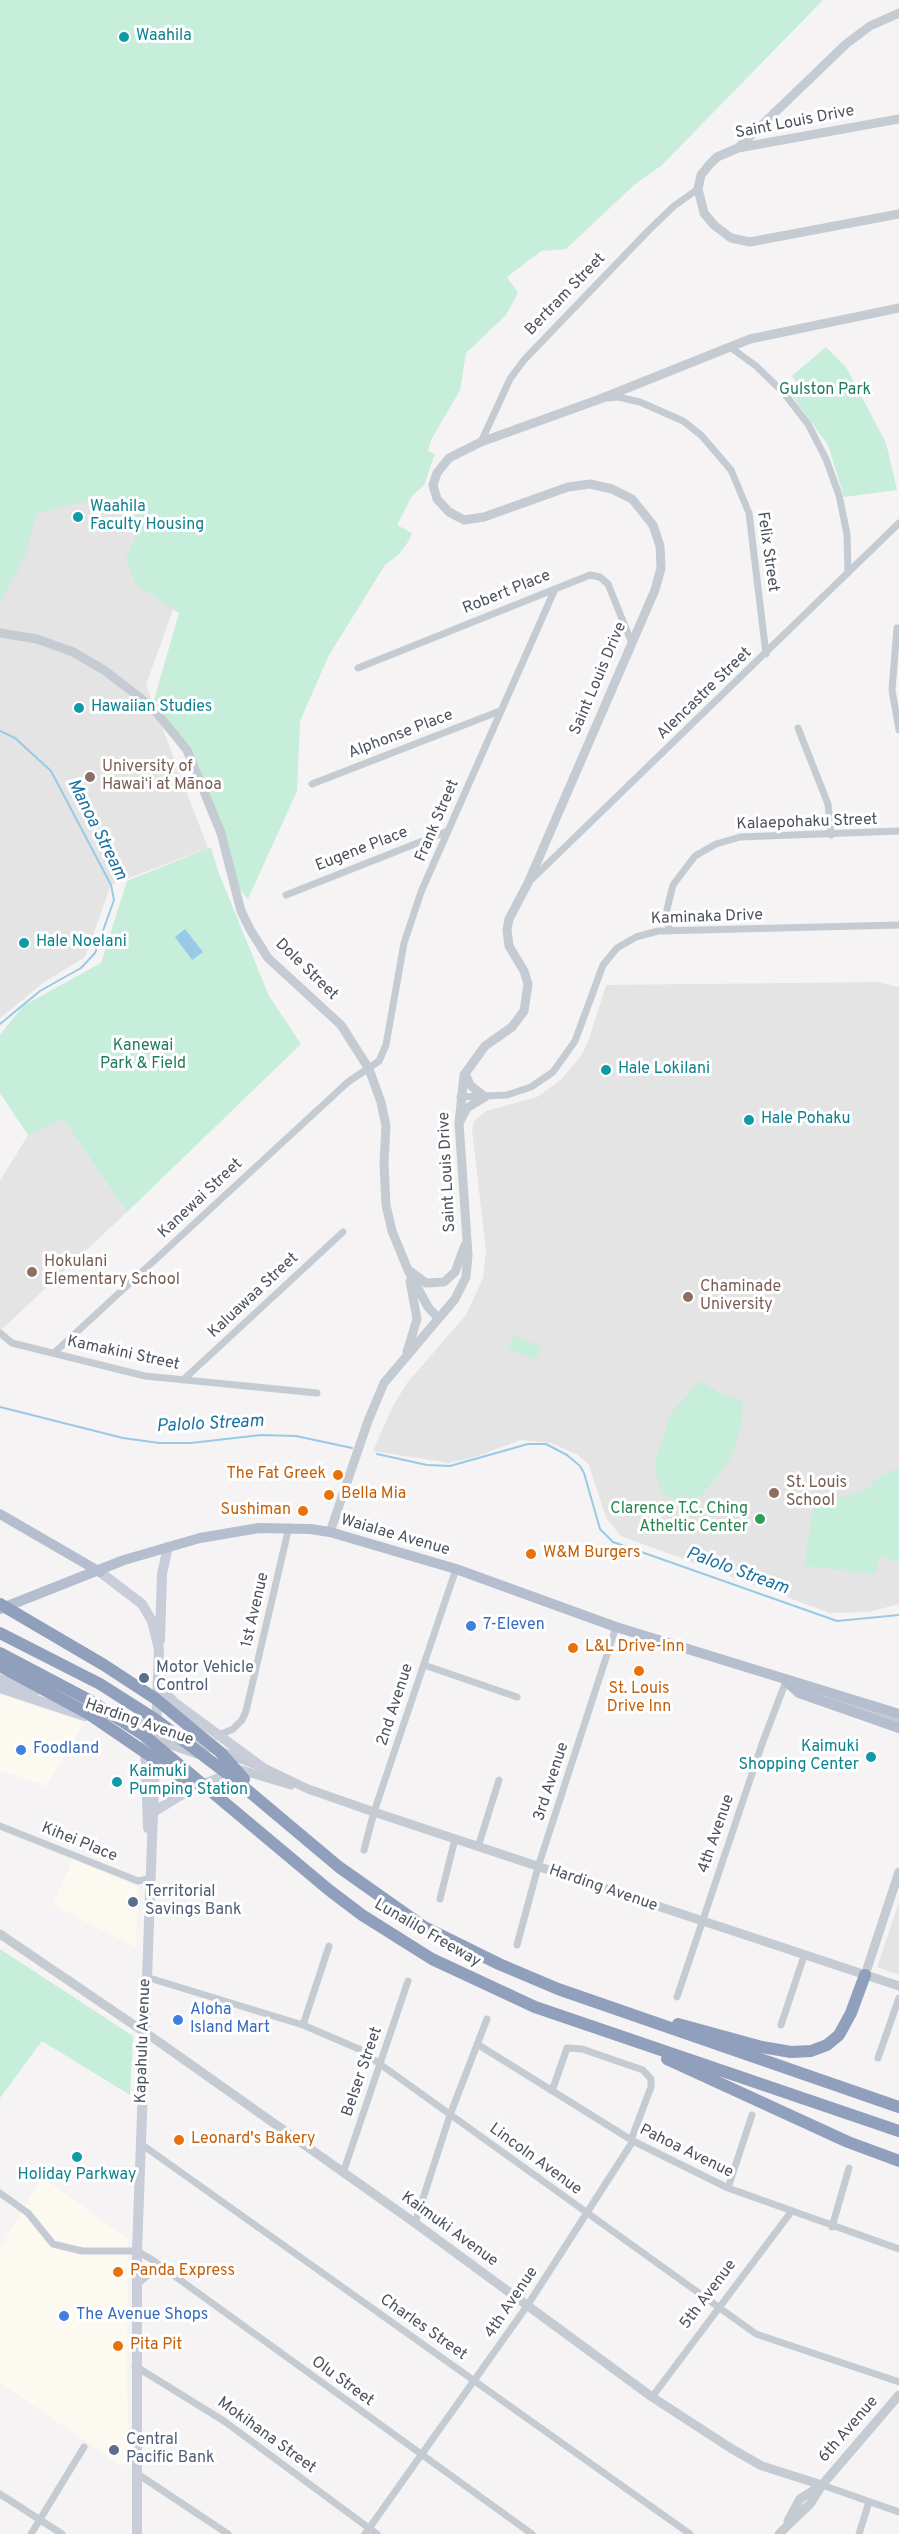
<!DOCTYPE html>
<meta charset="utf-8">
<style>
body{margin:0}
canvas{display:block;background:#f5f3f3}
</style>
<canvas width="899" height="2534"></canvas>
<script>
const ctx = document.querySelector('canvas').getContext('2d');
ctx.lineJoin = 'round';
function fillPath(path, color) {
  ctx.fillStyle = color;
  ctx.fill(path, 'evenodd');
}
function toPath(rows) {
  const path = new Path2D();
  for (const r of rows) {
    path.moveTo(r[0], r[1]);
    for (let i = 2; i < r.length; i += 2) path.lineTo(r[i], r[i + 1]);
  }
  return path;
}
function strokePath(path, color, width, dash) {
  ctx.strokeStyle = color;
  ctx.lineWidth = width;
  ctx.lineCap = dash ? 'butt' : 'round';
  ctx.setLineDash(dash || []);
  ctx.stroke(path);
}
function drawText(font, color, halo, rows, align = 'center') {
  ctx.font = font + ' Overpass,sans-serif';
  ctx.lineWidth = 6;
  ctx.setLineDash([]);
  ctx.textBaseline = 'middle';
  ctx.strokeStyle = halo;
  ctx.fillStyle = color;
  for (const [text, x, y, turn = 0] of rows) {
    ctx.save();
    ctx.translate(x, y);
    ctx.rotate((+turn || 0) * Math.PI / 180);
    ctx.textAlign = isNaN(turn) ? turn : align;
    if (halo) ctx.strokeText(text, 0, 0);
    ctx.fillText(text, 0, 0);
    ctx.restore();
  }
}
fillPath(toPath([
 [0,1694,84,1723,46,1786,0,1770],
 [73,1859,138,1887,136,1947,53,1905],
 [42,2177,128,2239,127,2383,129,2464,119,2464,0,2383,0,2249]
]), '#fcfaf0');
fillPath(toPath([
 [66,465,200,535,146,685,208,848,111,885,85,957,43,983,0,1018,0,481],
 [878,982,899,987,899,1604,869,1612,830,1613,621,1536,606,1518,589,1465,578,1455,551,1443,521,1440,472,1458,449,1463,373,1451,393,1406,407,1383,466,1315,483,1278,486,1251,472,1130,474,1121,486,1111,537,1097,562,1079,582,1054,589,1039,606,985],
 [63,1119,127,1212,0,1331,0,1181,28,1135],
 [899,1902,899,1975,877,1967]
]), '#e5e4e4');
fillPath(toPath([
 [0,0,823,0,662,165,634,185,566,249,541,251,507,277,518,293,506,315,466,353,460,390,431,440,428,451,435,454,424,485,412,496,397,525,412,533,408,542,398,555,385,565,329,655,300,721,297,791,248,899,232,881,221,833,187,750,152,707,179,613,135,583,126,558,140,525,131,505,117,499,78,503,37,513,24,559,0,602],
 [826,347,846,367,886,443,897,490,844,497,828,445,787,389,796,381,792,376],
 [211,847,218,871,269,996,301,1044,127,1212,63,1119,28,1135,0,1093,0,1035,23,1006,101,963,127,881],
 [514,1335,541,1347,535,1360,508,1348],
 [700,1381,720,1393,743,1400,741,1426,735,1450,716,1479,700,1496,682,1503,662,1493,657,1479,655,1461,671,1413],
 [899,1468,899,1563,880,1556,875,1574,804,1566,813,1510,816,1504,866,1490,882,1475],
 [0,1949,133,2036,130,2095,42,2041,0,2098]
]), '#c7eddb');
fillPath(toPath([
 [185,929,203,952,192,960,175,937]
]), '#98cae5');
strokePath(toPath([
 [0,731,15,738,51,771,111,885,114,900,95,953,81,968,40,991,0,1024],
 [0,1407,123,1438,159,1443,191,1443,261,1435,296,1436,352,1448],
 [377,1454,427,1465,450,1466,528,1444,546,1444,567,1455,580,1466,584,1473,600,1529,613,1542,837,1621,899,1615]
]), '#98cae5', 2);
strokePath(toPath([
 [730,347,756,366,784,393,808,424,826,459,839,495,847,534,848,573],
 [609,398,618,397,640,402,683,421,701,435,731,470,749,513,766,654],
 [481,442,510,379,524,360,649,230,674,206,698,189],
 [897,628,892,690,899,730],
 [358,668,590,575,600,577,608,584,631,641],
 [798,728,828,804,831,835],
 [312,784,500,711],
 [532,879,899,523],
 [286,895,448,831],
 [669,931,667,909,673,885,695,856,716,844,740,837,899,831],
 [460,1097,507,1095,531,1087,553,1072,575,1041,603,965,617,948,636,937,658,931,899,925],
 [0,1333,12,1343,145,1376,317,1393],
 [54,1353,348,1082,379,1061,386,1045,404,943,421,892,555,589],
 [183,1380,343,1232],
 [424,1665,517,1697],
 [217,1736,233,1729,242,1720,246,1711,289,1527],
 [0,1826,138,1881,149,1879],
 [478,1847,499,1780],
 [364,1850,374,1812,456,1569],
 [440,1899,455,1839],
 [517,1945,538,1867,616,1627],
 [146,1977,303,2025,359,2049,756,2334,899,2382],
 [677,1997,762,1744,786,1681],
 [303,2025,329,1946],
 [781,2025,804,1956],
 [477,2044,633,2141,728,2188,899,2249],
 [878,2058,899,1998],
 [552,2091,567,2048,582,2049,643,2070,651,2079,651,2087,631,2140],
 [141,2144,690,2534],
 [343,2173,408,1981],
 [728,2188,752,2115],
 [0,2193,28,2213,53,2244,82,2251,137,2251,151,2259,532,2534],
 [415,2223,450,2115,487,2019],
 [832,2227,849,2168],
 [137,2284,151,2273,168,2272],
 [135,2366,224,2421,377,2534],
 [652,2397,791,2212],
 [136,2473,228,2534],
 [822,2485,899,2512],
 [0,2494,62,2534],
 [31,2534,84,2447],
 [365,2534,527,2306,633,2141],
 [859,2534,869,2502]
]), '#c5cbd2', 7);
strokePath(toPath([
 [899,119,738,148,717,157,709,165,701,175,698,189,704,213,714,225,731,238,750,242,899,214],
 [738,148,846,44,870,26,899,13],
 [0,633,37,639,73,652,104,670,152,707,187,750,221,833,241,911,251,931,268,958,341,1025,369,1069,381,1102,386,1126,384,1163,386,1205,392,1231,408,1270,428,1307,438,1318],
 [465,1073,470,1085,485,1097],
 [460,1121,467,1108,485,1097],
 [410,1271,426,1283,444,1282,455,1272,465,1245],
 [407,1352,417,1319,410,1281],
 [330,1532,368,1421,384,1383,455,1299,466,1277,468,1255,459,1123,464,1075,485,1046,512,1027,524,1011,528,984,524,971,509,946,507,930,509,919,528,883,655,590,661,568,660,546,653,525,632,499,612,489,590,484,568,487,484,517,464,520,449,512,437,499,433,485,437,473,449,458,481,442,600,399,750,339,899,308],
 [828,1702,845,1702,899,1720],
 [185,1738,262,1767,308,1789,374,1812,899,1986],
 [157,1740,197,1754],
 [241,1770,291,1785],
 [0,1934,159,2042,415,2223,652,2397,732,2449,762,2466,822,2485],
 [865,1975,899,1872],
 [788,2521,800,2499,820,2486],
 [779,2534,811,2503,822,2485,899,2395]
]), '#c5cbd2', 9);
strokePath(toPath([
 [100,1572,142,1604,152,1621,159,1649,137,2251,137,2534],
 [160,1640,162,1574,168,1547],
 [161,1677,168,1696,175,1703,262,1767],
 [0,1679,37,1690],
 [0,1688,85,1716],
 [118,1716,158,1729],
 [145,1745,148,1828],
 [155,1811,189,1790,222,1777,246,1772]
]), '#c8cdd9', 10);
strokePath(toPath([
 [0,1514,100,1572],
 [0,1609,124,1560,200,1538,259,1528,310,1529,330,1532,456,1569,616,1627,899,1714],
 [786,1681,799,1693,899,1728]
]), '#b5bece', 10);
strokePath(toPath([
 [0,1604,104,1665,156,1699,220,1752,244,1779],
 [0,1633,100,1684,155,1719,233,1778,339,1867,424,1927,499,1964,558,1989,899,2107],
 [0,1653,91,1701,145,1736,329,1890,362,1915,432,1959,535,2007,899,2131],
 [0,1666,89,1714,193,1785],
 [678,2024,762,2047,791,2052,811,2051,827,2045,839,2035,851,2013,865,1975],
 [667,2059,848,2142,899,2161]
]), '#909fbc', 12);
for (const [x, y, r, color] of [
 [124,37,6,"#0f9aa8"],
 [78,517,6,"#0f9aa8"],
 [79,708,6,"#0f9aa8"],
 [90,777,6,"#8d6e63"],
 [24,943,6,"#0f9aa8"],
 [606,1070,6,"#0f9aa8"],
 [749,1120,6,"#0f9aa8"],
 [32,1272,6,"#8d6e63"],
 [688,1297,6,"#8d6e63"],
 [338,1475,6,"#e8710a"],
 [774,1493,6,"#8d6e63"],
 [329,1495,6,"#e8710a"],
 [303,1511,6,"#e8710a"],
 [760,1519,6,"#2e9e5b"],
 [531,1554,6,"#e8710a"],
 [471,1626,6,"#3f7fe0"],
 [573,1648,6,"#e8710a"],
 [639,1671,6,"#e8710a"],
 [144,1678,6,"#5c6f8a"],
 [21,1750,6,"#3f7fe0"],
 [871,1757,6,"#0f9aa8"],
 [117,1782,6,"#0f9aa8"],
 [133,1902,6,"#5c6f8a"],
 [178,2020,6,"#3f7fe0"],
 [179,2140,6,"#e8710a"],
 [77,2157,6,"#0f9aa8"],
 [118,2272,6,"#e8710a"],
 [64,2316,6,"#3f7fe0"],
 [118,2346,6,"#e8710a"],
 [114,2450,6,"#5c6f8a"]
]) {
  const dot = new Path2D();
  dot.arc(x, y, r, 0, 2 * Math.PI);
  ctx.fillStyle = color;
  ctx.fill(dot);
  strokePath(dot, '#fff', 2);
}
drawText('16px', '#0d838f', '#fff', [
 ["Waahila",136,37],
 ["Waahila",90,508],
 ["Faculty Housing",90,526],
 ["Hawaiian Studies",91,708],
 ["Hale Noelani",36,943],
 ["Hale Lokilani",618,1070],
 ["Hale Pohaku",761,1120],
 ["Kaimuki",859,1748,"right"],
 ["Shopping Center",859,1766,"right"],
 ["Kaimuki",129,1773],
 ["Pumping Station",129,1791],
 ["Holiday Parkway",77,2176,"center"]
], 'left');
drawText('16px', '#4c535f', '#fff', [
 ["Saint Louis Drive",795,123,-11],
 ["Bertram Street",566,295,-46],
 ["Felix Street",767,552,82],
 ["Robert Place",507,593,-22],
 ["Saint Louis Drive",599,679,-67],
 ["Alencastre Street",705,694,-44],
 ["Alphonse Place",401,735,-21],
 ["Frank Street",438,821,-67],
 ["Kalaepohaku Street",807,823,-2],
 ["Eugene Place",362,850,-21],
 ["Kaminaka Drive",707,918,-2],
 ["Dole Street",306,970,44],
 ["Saint Louis Drive",448,1172,-93],
 ["Kanewai Street",201,1199,-43],
 ["Kaluawaa Street",254,1296,-43],
 ["Kamakini Street",123,1354,12],
 ["Waialae Avenue",395,1536,16],
 ["1st Avenue",256,1610,-77],
 ["2nd Avenue",396,1705,-72],
 ["Harding Avenue",139,1723,19],
 ["3rd Avenue",552,1782,-72],
 ["4th Avenue",717,1834,-71],
 ["Kihei Place",79,1843,22],
 ["Harding Avenue",603,1889,19],
 ["Lunalilo Freeway",427,1934,30],
 ["Kapahulu Avenue",144,2041,-88],
 ["Belser Street",363,2072,-71],
 ["Pahoa Avenue",686,2152,26],
 ["Lincoln Avenue",535,2160,36],
 ["Kaimuki Avenue",449,2230,36],
 ["5th Avenue",709,2295,-53],
 ["4th Avenue",512,2303,-56],
 ["Charles Street",423,2328,35],
 ["Olu Street",342,2382,36],
 ["6th Avenue",849,2430,-49],
 ["Mokihana Street",266,2436,36]
]);
drawText('16px', '#217c5c', '#fff', [
 ["Gulston Park",825,391],
 ["Kanewai",143,1047],
 ["Park & Field",143,1065]
]);
drawText('16px', '#785e54', '#fff', [
 ["University of",102,768],
 ["Hawaiʻi at Mānoa",102,786],
 ["Hokulani",44,1263],
 ["Elementary School",44,1281],
 ["Chaminade",700,1288],
 ["University",700,1306],
 ["St. Louis",786,1484],
 ["School",786,1502]
], 'left');
drawText('16px', '#c56008', '#fff', [
 ["The Fat Greek",326,1475,"right"],
 ["Bella Mia",341,1495],
 ["Sushiman",291,1511,"right"],
 ["W&M Burgers",543,1554],
 ["L&L Drive-Inn",585,1648],
 ["St. Louis",639,1690,"center"],
 ["Drive Inn",639,1708,"center"],
 ["Leonard's Bakery",191,2140],
 ["Panda Express",130,2272],
 ["Pita Pit",130,2346]
], 'left');
drawText('16px', '#27864d', '#fff', [
 ["Clarence T.C. Ching",748,1510],
 ["Atheltic Center",748,1528]
], 'right');
drawText('16px', '#366cbe', '#fff', [
 ["7-Eleven",483,1626],
 ["Foodland",33,1750],
 ["Aloha",190,2011],
 ["Island Mart",190,2029],
 ["The Avenue Shops",76,2316]
], 'left');
drawText('16px', '#4e5e75', '#fff', [
 ["Motor Vehicle",156,1669],
 ["Control",156,1687],
 ["Territorial",145,1893],
 ["Savings Bank",145,1911],
 ["Central",126,2441],
 ["Pacific Bank",126,2459]
], 'left');
drawText('italic 18px', '#1a72a3', '#fff', [
 ["Manoa Stream",96,830,63],
 ["Palolo Stream",210,1425,-3],
 ["Palolo Stream",737,1572,20]
]);
</script>
